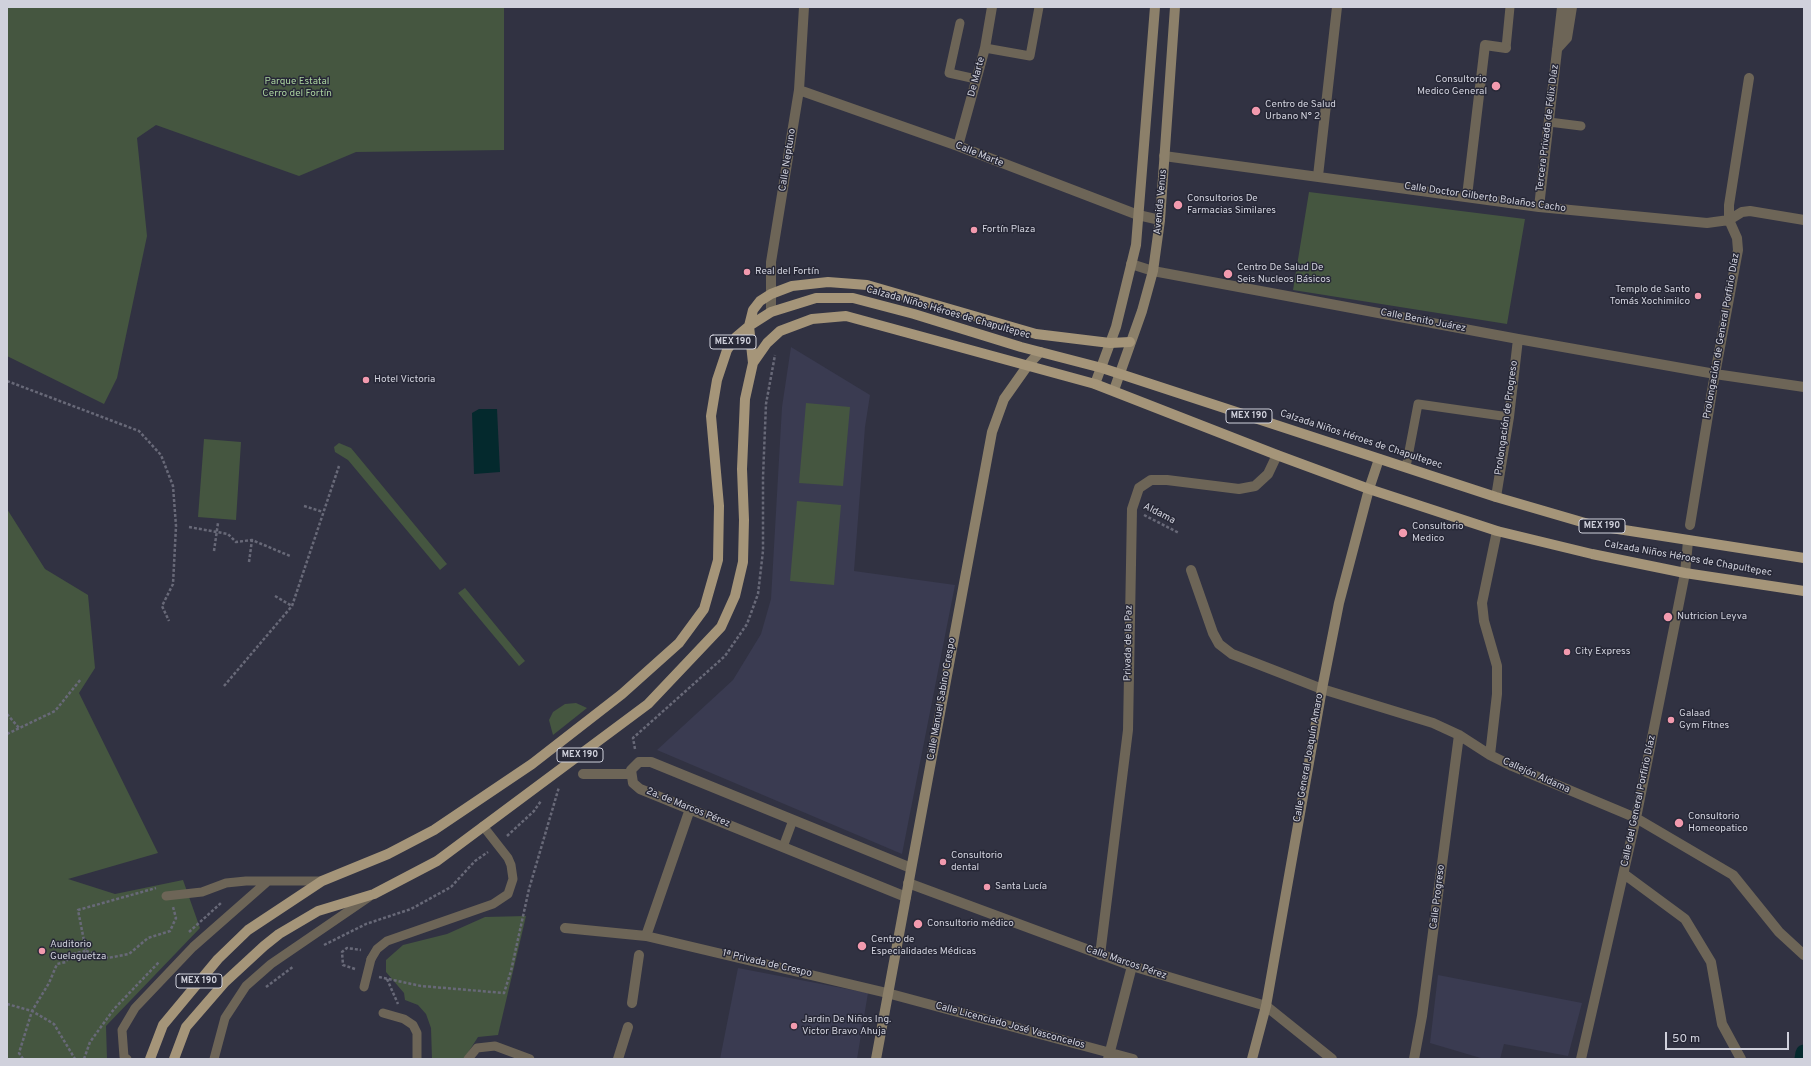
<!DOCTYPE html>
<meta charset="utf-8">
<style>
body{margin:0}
#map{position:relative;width:1811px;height:1066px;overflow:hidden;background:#313242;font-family:Overpass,sans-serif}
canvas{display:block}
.frame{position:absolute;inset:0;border:8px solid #d0d1dc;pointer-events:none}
.scale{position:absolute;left:1665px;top:1032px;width:124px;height:18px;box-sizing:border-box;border:2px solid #d0d1dc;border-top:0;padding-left:5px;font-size:12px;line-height:14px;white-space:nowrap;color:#d0d1dc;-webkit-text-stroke:3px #272837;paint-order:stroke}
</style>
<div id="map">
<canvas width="1811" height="1066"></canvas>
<div class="frame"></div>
<div class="scale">50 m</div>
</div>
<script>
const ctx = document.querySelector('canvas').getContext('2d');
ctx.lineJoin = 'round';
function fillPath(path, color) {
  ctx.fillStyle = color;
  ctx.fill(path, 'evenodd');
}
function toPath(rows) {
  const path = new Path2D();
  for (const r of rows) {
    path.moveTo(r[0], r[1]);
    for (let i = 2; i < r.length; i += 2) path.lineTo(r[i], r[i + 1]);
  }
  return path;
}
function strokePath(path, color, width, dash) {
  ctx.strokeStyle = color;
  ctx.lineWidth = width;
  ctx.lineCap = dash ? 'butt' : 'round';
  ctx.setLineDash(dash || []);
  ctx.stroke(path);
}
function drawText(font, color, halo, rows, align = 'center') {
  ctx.font = font + ' Overpass,sans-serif';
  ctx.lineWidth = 3;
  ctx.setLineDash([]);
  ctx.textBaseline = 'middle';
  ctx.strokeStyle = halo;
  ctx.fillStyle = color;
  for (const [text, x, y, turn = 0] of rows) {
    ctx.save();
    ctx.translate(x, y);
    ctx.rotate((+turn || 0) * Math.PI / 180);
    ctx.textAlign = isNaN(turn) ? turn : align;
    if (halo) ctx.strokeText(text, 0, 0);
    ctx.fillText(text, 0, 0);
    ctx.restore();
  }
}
fillPath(toPath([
 [791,347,870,395,865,427,854,571,955,585,902,854,657,750,733,680,761,634,771,599,782,407],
 [738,968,868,993,857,1059,720,1059],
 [1438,975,1582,1003,1568,1056,1504,1044,1500,1059,1484,1059,1430,1043]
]), '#3a3b51');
fillPath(toPath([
 [7,7,504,7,504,150,356,152,299,176,156,125,137,138,147,236,117,378,104,404,7,356],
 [1309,192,1525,219,1507,324,1293,290],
 [806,403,850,407,843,486,799,483],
 [204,439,241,442,236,520,198,517],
 [339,443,351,448,447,564,440,570,348,460,335,452,334,447],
 [797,501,841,505,834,585,790,581],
 [7,509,45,569,88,595,95,668,79,693,158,853,68,879,115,894,183,880,200,928,106,1026,107,1059,7,1059],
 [465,588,525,661,519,666,458,593],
 [576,703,587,708,553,735,549,720,553,712,565,704],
 [526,916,498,1035,478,1037,464,1059,432,1059,431,1028,426,1014,418,1005,405,1000,404,993,386,972,386,960,403,945,447,934,485,917]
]), '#455640');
fillPath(toPath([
 [479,409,497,409,500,472,474,474,472,413]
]), '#04292d');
strokePath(toPath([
 [1803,1059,1804,1053]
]), '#04292d', 17);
strokePath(toPath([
 [7,381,139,431,161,455,173,486,176,526,173,584,162,606,169,621],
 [304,506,323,512],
 [1144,515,1179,533],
 [189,527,228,534,236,542,252,540,290,556],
 [214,551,218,523],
 [249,562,252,540],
 [275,596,292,606],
 [224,686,292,606,339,466],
 [7,714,19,728],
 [7,734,55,711,81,679],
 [635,749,633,738,725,656,747,624,758,594,763,551,763,477,766,404,775,355],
 [507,836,534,811,541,801],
 [189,932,221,903],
 [324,945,366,924,411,909,451,887,475,861,488,852],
 [86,951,108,958,129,954,148,938,170,931,176,918,173,907],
 [355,969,343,965,342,952,347,948,361,950],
 [379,977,421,986,504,993,511,971,529,889,559,787],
 [387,979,398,1004],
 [266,987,294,966],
 [7,1004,32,1011,54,1024,75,1059],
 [23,1059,19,1053,32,1011,49,983,57,964,66,962,71,954,86,951,78,910,156,888],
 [84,1059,90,1042,114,1009,159,962]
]), '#686978', 2.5, [3, 2]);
strokePath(toPath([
 [960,23,949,73,976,79],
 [985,48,1030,56,1039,7],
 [1506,48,1510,7],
 [1549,122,1581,126],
 [1406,467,1418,404,1509,417],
 [783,847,793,820],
 [166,896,202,892,226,883,246,881,268,881],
 [371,959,377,949,387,941,493,904,508,894,513,879,511,865,508,858,483,826],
 [383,1013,404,1019,413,1025,417,1033,417,1059],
 [127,1059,124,1057,122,1030,135,1008,193,947,268,881,322,881],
 [214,1059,225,1018,246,986,271,964,369,897],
 [468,1059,477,1048,495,1046,530,1059]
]), '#6d6557', 9);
strokePath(toPath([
 [1557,49,1567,38,1572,7],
 [799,90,958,146,1138,215,1160,220],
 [958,146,985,48,992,7],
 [1164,156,1539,207,1707,223,1729,220,1742,212,1750,211,1804,220],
 [1318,176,1337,7],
 [1467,196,1485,45,1506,48],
 [1539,207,1562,7],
 [1131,264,1153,271,1518,339,1715,374,1804,387],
 [771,312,771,262,799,90,804,7],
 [1496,497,1509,417,1518,339],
 [1690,525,1713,385,1738,250,1737,238,1729,220,1729,205,1749,78],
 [1191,570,1213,633,1219,644,1232,654,1322,689,1433,723,1459,735,1490,755,1512,766,1636,818,1733,875,1779,932,1804,955],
 [1490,755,1497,694,1497,666,1484,621,1482,603,1497,531],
 [583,774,631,774],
 [1624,874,1685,919,1711,962,1722,1024,1741,1059],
 [908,883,1132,966,1266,1006,1332,1059],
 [906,897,640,789,633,783,631,770,639,762,651,762,911,868],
 [565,928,646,936,887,993,1133,1059],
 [646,936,690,809],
 [1100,955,1128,730,1132,509,1139,488,1151,480,1167,480,1239,489,1255,486,1268,474,1277,455],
 [632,1003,639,955],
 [618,1059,628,1027],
 [1108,1059,1132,966],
 [1414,1059,1422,1016,1459,735],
 [1581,1059,1636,818,1685,573,1688,541]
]), '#6d6557', 10);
strokePath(toPath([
 [1095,384,1116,327,1136,245,1155,7],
 [1114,390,1142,311,1153,271,1160,220,1175,7],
 [876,1059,992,432,1004,399,1028,365,1040,352],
 [1252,1059,1266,1006,1322,689,1339,603,1369,489,1379,459]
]), '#8c806a', 10);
strokePath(toPath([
 [753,363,749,326,753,310,760,301,771,294,792,286,828,282,867,285,1036,334,1110,343,1130,342],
 [150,1059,163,1025,218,959,248,930,322,881,388,854,434,830,532,764,622,694,679,643,704,609,718,560,719,506,711,416,717,380,727,350,736,337,749,326,771,312,816,298,853,298,914,314,1021,347,1102,368,1496,497,1592,525,1804,558],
 [174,1059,186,1027,225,982,264,946,279,934,318,911,374,894,437,861,648,704,721,627,735,596,743,562,744,520,742,469,745,399,753,363,767,343,780,331,812,319,846,316,1095,384,1277,455,1369,489,1497,531,1592,554,1685,573,1804,591]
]), '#a59579', 10);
strokePath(toPath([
 [364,987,371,959]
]), '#6d6557', 9);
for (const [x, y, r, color] of [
 [1496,86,5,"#f29aae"],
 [1256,111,5,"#f29aae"],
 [1178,205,5,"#f29aae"],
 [974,230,4,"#f29aae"],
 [747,272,4,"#f29aae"],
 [1228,274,5,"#f29aae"],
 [1698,296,4,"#f29aae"],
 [366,380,4,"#f29aae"],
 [1403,533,5,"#f29aae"],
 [1668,617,5,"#f29aae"],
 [1567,652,4,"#f29aae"],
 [1671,720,4,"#f29aae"],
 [1679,823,5,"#f29aae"],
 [943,862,4,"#f29aae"],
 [987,887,4,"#f29aae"],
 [918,924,5,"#f29aae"],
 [862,946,5,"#f29aae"],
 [42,951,4,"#f29aae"],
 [794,1026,4,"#f29aae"]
]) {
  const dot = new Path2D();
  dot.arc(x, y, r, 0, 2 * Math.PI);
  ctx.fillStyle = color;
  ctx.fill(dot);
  strokePath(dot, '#272837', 1.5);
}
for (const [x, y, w] of [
 [733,342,46],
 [1249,416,46],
 [1602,526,46],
 [580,755,46],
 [199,981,46]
]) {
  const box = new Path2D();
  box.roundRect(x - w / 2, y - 7, w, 14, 3);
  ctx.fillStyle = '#272837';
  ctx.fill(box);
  strokePath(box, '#d0d1dc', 1);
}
drawText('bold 9px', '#d0d1dc', null, [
 ["MEX 190",733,342],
 ["MEX 190",1249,416],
 ["MEX 190",1602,526],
 ["MEX 190",580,755],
 ["MEX 190",199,981]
]);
drawText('10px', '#d0d1dc', '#272837', [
 ["De Marte",977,77,-75],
 ["Tercera Privada de Félix Díaz",1548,128,-83],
 ["Calle Marte",979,155,22],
 ["Calle Neptuno",788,160,-81],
 ["Calle Doctor Gilberto Bolaños Cacho",1485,198,8],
 ["Avenida Venus",1161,202,-85],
 ["Calzada Niños Héroes de Chapultepec",948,313,16],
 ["Calle Benito Juárez",1423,321,11],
 ["Prolongación de General Porfirio Díaz",1722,336,-80],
 ["Prolongación de Progreso",1507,418,-82],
 ["Calzada Niños Héroes de Chapultepec",1361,440,18],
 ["Aldama",1159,514,27],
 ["Calzada Niños Héroes de Chapultepec",1688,559,10],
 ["Privada de la Paz",1129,643,-89],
 ["Calle Manuel Sabino Crespo",942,699,-80],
 ["Calle General Joaquín Amaro",1309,758,-80],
 ["Callejón Aldama",1536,776,24],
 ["Calle del General Porfirio Díaz",1639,801,-78],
 ["2a. de Marcos Pérez",688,808,22],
 ["Calle Progreso",1438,897,-83],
 ["Calle Marcos Pérez",1126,963,19],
 ["1ª Privada de Crespo",767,964,13],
 ["Calle Licenciado José Vasconcelos",1010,1026,15]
]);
drawText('10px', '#d0d1dc', '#272837', [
 ["Consultorio",1487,80,"right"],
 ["Medico General",1487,92,"right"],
 ["Centro de Salud",1265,105],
 ["Urbano N° 2",1265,117],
 ["Consultorios De",1187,199],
 ["Farmacias Similares",1187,211],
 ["Fortín Plaza",982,230],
 ["Centro De Salud De",1237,268],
 ["Seis Nucleos Básicos",1237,280],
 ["Real del Fortín",755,272],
 ["Templo de Santo",1690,290,"right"],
 ["Tomás Xochimilco",1690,302,"right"],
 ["Hotel Victoria",374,380],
 ["Consultorio",1412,527],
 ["Medico",1412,539],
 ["Nutricion Leyva",1677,617],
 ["City Express",1575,652],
 ["Galaad",1679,714],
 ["Gym Fitnes",1679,726],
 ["Consultorio",1688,817],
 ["Homeopatico",1688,829],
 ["Consultorio",951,856],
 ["dental",951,868],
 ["Santa Lucía",995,887],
 ["Consultorio médico",927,924],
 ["Centro de",871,940],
 ["Especialidades Médicas",871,952],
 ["Auditorio",50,945],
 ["Guelaguetza",50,957],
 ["Jardin De Niños Ing.",802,1020],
 ["Victor Bravo Ahuja",802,1032]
], 'left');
drawText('10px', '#a9d09d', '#272837', [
 ["Parque Estatal",297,82],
 ["Cerro del Fortín",297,94]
]);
</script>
